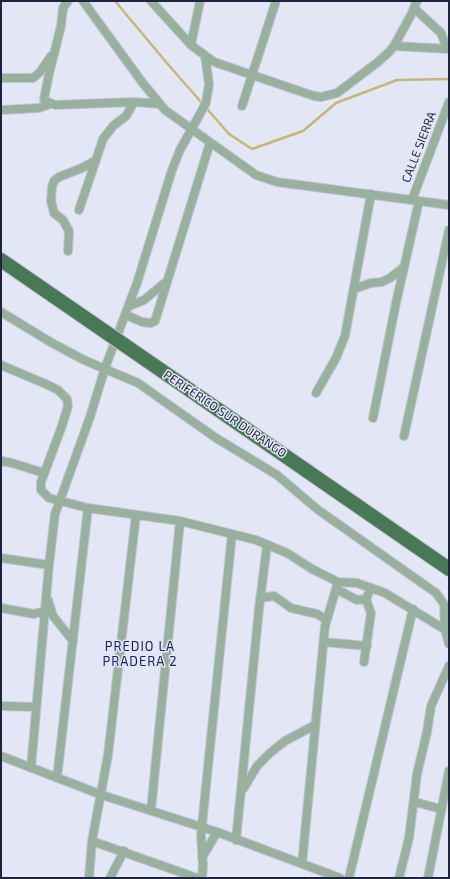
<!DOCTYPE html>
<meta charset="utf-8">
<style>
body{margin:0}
#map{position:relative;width:450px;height:879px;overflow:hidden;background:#e3e7f5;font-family:"Exo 2",sans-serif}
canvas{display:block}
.frame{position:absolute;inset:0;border:2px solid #1f253f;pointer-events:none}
</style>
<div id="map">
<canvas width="450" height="879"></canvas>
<div class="frame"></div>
</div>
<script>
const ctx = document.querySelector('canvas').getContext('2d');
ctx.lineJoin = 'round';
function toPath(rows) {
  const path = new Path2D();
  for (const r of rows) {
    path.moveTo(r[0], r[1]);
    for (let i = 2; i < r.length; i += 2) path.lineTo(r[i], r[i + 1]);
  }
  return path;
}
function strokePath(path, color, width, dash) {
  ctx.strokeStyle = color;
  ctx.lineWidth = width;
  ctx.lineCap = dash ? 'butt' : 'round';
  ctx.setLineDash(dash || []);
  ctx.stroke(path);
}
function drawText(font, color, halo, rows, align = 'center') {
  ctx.font = font + ' "Exo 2",sans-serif';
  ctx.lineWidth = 3;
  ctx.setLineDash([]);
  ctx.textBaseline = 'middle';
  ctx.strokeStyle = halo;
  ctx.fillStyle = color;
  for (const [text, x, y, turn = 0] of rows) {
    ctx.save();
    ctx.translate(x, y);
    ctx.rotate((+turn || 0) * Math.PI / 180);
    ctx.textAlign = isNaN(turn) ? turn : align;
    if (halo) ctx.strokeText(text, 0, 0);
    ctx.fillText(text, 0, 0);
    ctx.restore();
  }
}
strokePath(toPath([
 [115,1,166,62,229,134,252,149,303,131,336,103,397,80,449,79]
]), '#c8b579', 2.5);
const minor = toPath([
 [68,1,63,8,61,26,49,74,44,99,46,101,55,105,134,102,160,104],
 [83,1,142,82,165,110,256,175,277,182,449,205],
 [151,1,191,45,214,62,314,96,321,97,337,93,378,62,389,52,394,46,411,15,417,1],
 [414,8,441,33,447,48],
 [191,45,200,1],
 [394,46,449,49],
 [1,78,33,78,40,72,51,56],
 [242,106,276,1],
 [1,110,39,108,50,104],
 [412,200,449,102],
 [79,210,103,139,113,126,126,116,134,102],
 [68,251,69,231,63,220,54,213,51,201,52,187,54,181,59,177,82,168,96,160],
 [354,289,371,283,382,282,390,278,403,268],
 [129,306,144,300,167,281],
 [1,312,52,343,84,360,138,383,216,438,277,475,317,509,436,593,444,604,445,629,449,644],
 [126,315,142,322,151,323,155,321,210,143],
 [1,365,48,385,58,390,67,399,68,406,62,426,41,482,41,490,49,498,88,508,180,521,256,540,287,553,312,569,338,582,357,583,385,593,449,632],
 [316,393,336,358,345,336,371,194],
 [373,418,396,303,419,201],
 [404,436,449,230],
 [1,461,12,463,44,473],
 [1,558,49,565],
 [336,589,357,600,366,599,371,588],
 [260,598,274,596,291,608,317,614,327,620],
 [48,600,53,616,73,641],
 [1,608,34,614,45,611],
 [324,642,367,646],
 [364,662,371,613,366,599],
 [1,706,35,707],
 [1,756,102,795,217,832,340,878],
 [31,768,49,565,55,514,90,417,105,368,137,283,172,170,180,150,206,103,209,84,205,56],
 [57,778,88,508],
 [244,788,257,766,270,753,285,741,315,725],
 [415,802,441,809],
 [151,810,180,521],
 [236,840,259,609,267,545],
 [92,841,197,878],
 [202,858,217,832],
 [302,864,325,626,338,582],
 [89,878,92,841,108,755,136,515],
 [110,878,124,851],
 [202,878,203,866,201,835,232,534],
 [349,878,413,609],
 [399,878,409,838,417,774,427,732,431,706,449,666],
 [428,878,449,771]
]);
const trunk = toPath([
 [1,260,107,333],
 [123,344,449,569]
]);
strokePath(minor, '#c0c4d4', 10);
strokePath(trunk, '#c0c4d4', 16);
strokePath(minor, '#99b09e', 8);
strokePath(trunk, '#487856', 14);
const trunkBridge = toPath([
 [107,333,123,344]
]);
strokePath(trunkBridge, '#c0c4d4', 16, []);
strokePath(trunkBridge, '#487856', 14);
drawText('12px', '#1f253f', '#e3e7f5', [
 ["CALLE SIERRA",419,147,-69],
 ["PERIFÉRICO SUR DURANGO",225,414,34]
]);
ctx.letterSpacing = '1px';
drawText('13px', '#1a2258', '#e3e7f5', [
 ["PREDIO LA",140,647],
 ["PRADERA 2",140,662]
]);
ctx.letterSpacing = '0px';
</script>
